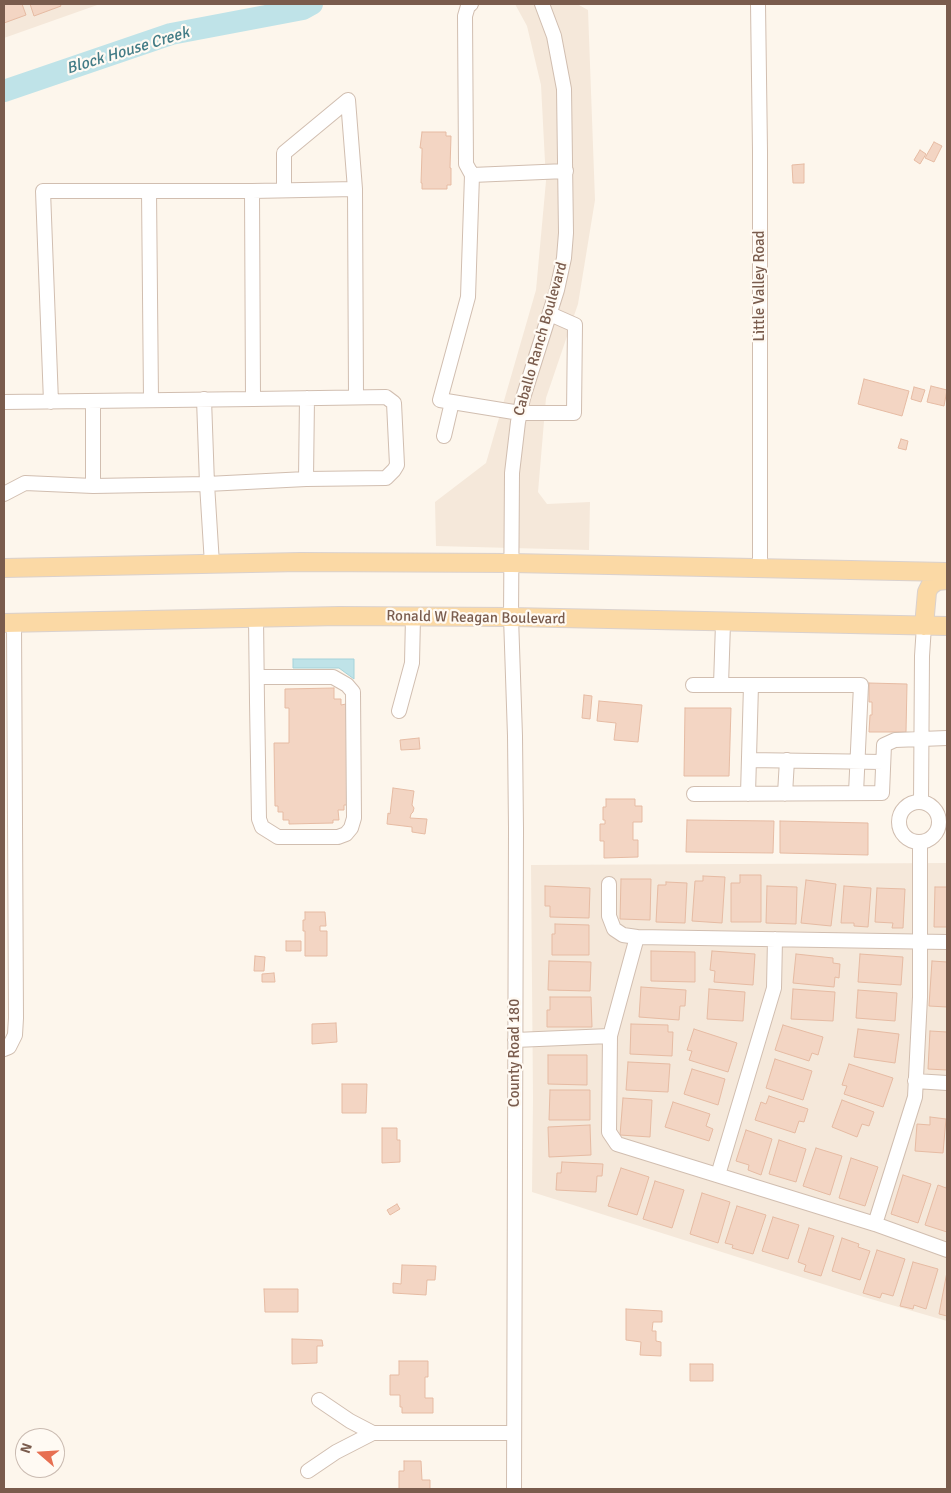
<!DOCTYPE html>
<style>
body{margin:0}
#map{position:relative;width:951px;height:1493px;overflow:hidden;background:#fdf6ec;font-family:Signika,sans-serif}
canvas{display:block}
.frame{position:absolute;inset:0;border:5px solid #7a5c4d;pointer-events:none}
.north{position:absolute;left:15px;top:1428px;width:50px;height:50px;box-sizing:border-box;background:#fffaf3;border:1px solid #cabbb1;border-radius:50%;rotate:289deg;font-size:14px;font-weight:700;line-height:20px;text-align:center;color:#7a5c4d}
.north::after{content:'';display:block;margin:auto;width:18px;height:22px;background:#e76f51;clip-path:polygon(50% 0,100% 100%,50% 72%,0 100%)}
</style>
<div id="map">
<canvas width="951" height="1493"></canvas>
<div class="frame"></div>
<div class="north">N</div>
</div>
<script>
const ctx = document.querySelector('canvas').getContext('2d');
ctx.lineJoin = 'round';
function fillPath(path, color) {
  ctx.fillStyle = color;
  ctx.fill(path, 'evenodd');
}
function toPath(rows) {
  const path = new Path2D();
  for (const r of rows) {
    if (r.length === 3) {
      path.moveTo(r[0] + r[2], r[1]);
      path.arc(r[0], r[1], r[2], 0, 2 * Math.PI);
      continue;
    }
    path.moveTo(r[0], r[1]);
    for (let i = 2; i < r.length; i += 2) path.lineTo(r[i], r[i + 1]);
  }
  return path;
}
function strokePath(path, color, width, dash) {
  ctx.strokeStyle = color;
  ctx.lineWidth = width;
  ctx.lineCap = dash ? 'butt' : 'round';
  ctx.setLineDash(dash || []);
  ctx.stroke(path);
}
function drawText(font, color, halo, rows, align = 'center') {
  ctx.font = font + ' Signika,sans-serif';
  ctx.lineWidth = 4.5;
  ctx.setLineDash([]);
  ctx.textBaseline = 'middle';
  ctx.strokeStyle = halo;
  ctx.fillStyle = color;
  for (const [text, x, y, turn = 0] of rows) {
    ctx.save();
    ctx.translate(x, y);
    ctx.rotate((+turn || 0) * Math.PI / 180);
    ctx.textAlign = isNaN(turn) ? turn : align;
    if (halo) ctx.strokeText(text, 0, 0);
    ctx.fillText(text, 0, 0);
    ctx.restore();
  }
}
fillPath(toPath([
 [4,4,100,4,4,38],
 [515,4,577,4,588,10,595,200,578,304,546,398,538,492,547,504,590,502,589,550,436,546,435,502,486,463,536,290,546,181,541,85,527,26],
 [947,863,947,1321,864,1297,532,1192,533,1099,531,865]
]), '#f5e8da');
const water = toPath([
 [293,659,354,659,354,679,339,668,293,668,293,659]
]);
fillPath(water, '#bfe3e8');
strokePath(water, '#a5d3da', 1);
strokePath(toPath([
 [4,91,171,34,303,9,312,4]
]), '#bfe3e8', 22);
const building = toPath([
 [4,4,22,4,26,15,4,23,4,4],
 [30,4,60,4,61,6,34,16,30,4],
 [422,132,446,132,446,136,451,136,450,168,451,168,451,185,447,185,447,189,422,189,422,183,421,183,422,152,422,148,420,148,422,132],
 [934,142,942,146,934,162,925,158,934,142],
 [920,150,926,154,920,164,914,160,920,150],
 [804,164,804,183,793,183,792,165,804,164],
 [864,379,909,391,902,416,858,404,864,379],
 [931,386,947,390,944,406,927,402,931,386],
 [914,387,925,390,921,402,911,399,914,387],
 [901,439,908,441,906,450,898,448,901,439],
 [869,683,907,684,906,732,869,732,870,715,872,715,872,702,869,702,869,683],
 [334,688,334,699,341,699,341,705,346,704,348,805,344,805,344,810,338,810,339,820,333,820,333,823,289,824,289,820,283,820,283,812,278,812,278,806,275,806,274,743,289,743,289,708,285,708,285,689,334,688],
 [584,695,592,696,590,719,582,718,584,695],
 [599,701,642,705,638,742,614,740,616,723,597,721,599,701],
 [685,708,731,708,729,776,684,776,685,708],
 [419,738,420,749,401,750,400,740,419,738],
 [393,788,414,791,412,805,414,808,413,812,411,814,410,818,427,819,425,834,412,832,412,827,387,824,388,813,390,814,393,788],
 [606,799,635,799,635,806,642,806,642,822,633,822,633,840,638,840,638,857,604,858,604,841,600,841,600,824,605,824,605,820,603,820,603,807,606,807,606,799],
 [687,820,774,821,773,853,686,852,687,820],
 [780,821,868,823,868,855,780,853,780,821],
 [740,875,761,875,761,922,731,922,731,883,740,883,740,875],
 [703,876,725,877,722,923,692,921,695,881,703,881,703,876],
 [621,879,651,879,650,920,620,919,621,879],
 [806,880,836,884,831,926,801,923,806,880],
 [666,882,687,883,685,923,656,922,658,885,666,885,666,882],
 [545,886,590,888,589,918,550,917,550,906,545,906,545,886],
 [767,886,797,887,796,924,766,923,767,886],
 [844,886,871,888,868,927,854,926,854,923,841,923,844,886],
 [935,887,947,887,947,927,934,927,935,887],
 [877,888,905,889,903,928,892,928,893,923,875,922,877,888],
 [305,912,325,912,326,926,320,926,320,931,327,931,327,956,305,956,305,931,303,931,303,920,305,920,305,912],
 [555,924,589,925,589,955,552,955,552,934,555,934,555,924],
 [286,941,301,941,301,951,286,951,286,941],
 [651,951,695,952,695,982,651,981,651,951],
 [712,951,755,954,753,985,714,982,715,971,710,970,712,951],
 [796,954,833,958,833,963,840,964,839,978,835,977,834,987,793,983,796,954],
 [860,954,903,957,901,985,858,982,860,954],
 [255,956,265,957,264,971,254,971,255,956],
 [549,961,591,962,590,991,548,990,549,961],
 [932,961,947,962,947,1007,929,1006,932,961],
 [274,973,275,982,262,982,262,974,274,973],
 [641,987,686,990,685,1006,680,1006,679,1020,639,1017,641,987],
 [709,989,745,992,743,1021,707,1019,709,989],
 [793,989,835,992,833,1021,791,1019,793,989],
 [858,990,897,993,895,1021,856,1018,858,990],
 [550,997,591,997,592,1027,547,1027,547,1010,550,1010,550,997],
 [336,1023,337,1042,312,1044,312,1024,336,1023],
 [631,1024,668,1025,668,1032,673,1032,672,1056,630,1054,631,1024],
 [783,1025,823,1037,818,1055,812,1053,809,1061,775,1050,783,1025],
 [694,1029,737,1043,728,1072,689,1060,692,1051,687,1050,694,1029],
 [858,1029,899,1034,895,1063,854,1057,858,1029],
 [930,1031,947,1032,947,1070,928,1069,930,1031],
 [548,1055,587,1055,587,1085,548,1084,548,1055],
 [775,1059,812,1071,803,1100,766,1088,775,1059],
 [628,1062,670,1064,668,1092,626,1090,628,1062],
 [849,1064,893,1078,883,1107,844,1094,847,1086,842,1085,849,1064],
 [692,1069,725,1079,718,1105,684,1094,692,1069],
 [342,1084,367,1084,366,1113,342,1113,342,1084],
 [550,1090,590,1090,590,1120,549,1120,550,1090],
 [769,1096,808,1109,804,1122,799,1121,795,1133,755,1120,761,1102,766,1104,769,1096],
 [623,1098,652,1100,650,1137,620,1135,623,1098],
 [842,1100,874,1112,869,1126,862,1124,857,1137,832,1127,842,1100],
 [673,1102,710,1114,706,1126,713,1129,709,1141,665,1127,673,1102],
 [930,1117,946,1119,943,1153,915,1151,917,1124,930,1125,930,1117],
 [590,1125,591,1155,549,1157,548,1127,590,1125],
 [382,1128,397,1128,397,1140,400,1140,400,1162,382,1163,382,1128],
 [746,1130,772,1139,761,1175,748,1170,749,1165,736,1161,746,1130],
 [779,1140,806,1149,796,1182,769,1174,779,1140],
 [816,1148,842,1156,830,1195,803,1186,816,1148],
 [851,1158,878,1167,865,1206,839,1198,851,1158],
 [562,1162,603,1164,602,1176,597,1176,596,1192,556,1190,557,1173,561,1173,562,1162],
 [621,1168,649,1177,637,1215,608,1206,621,1168],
 [903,1175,931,1184,918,1223,891,1214,903,1175],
 [655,1181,684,1190,672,1228,643,1219,655,1181],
 [947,1184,947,1232,925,1225,938,1185,946,1188,947,1184],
 [702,1193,730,1202,718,1243,690,1234,702,1193],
 [397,1204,400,1209,390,1215,387,1210,397,1204],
 [737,1206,766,1215,753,1254,732,1248,733,1245,725,1243,737,1206],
 [773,1217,799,1225,788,1259,762,1251,773,1217],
 [809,1228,834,1236,821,1276,804,1271,806,1265,798,1262,809,1228],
 [842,1238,859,1244,858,1247,870,1251,860,1280,832,1271,842,1238],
 [877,1250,905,1259,893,1296,882,1293,880,1298,863,1293,877,1250],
 [913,1262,938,1269,926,1309,914,1305,913,1309,900,1306,913,1262],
 [402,1265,436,1266,435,1280,427,1280,426,1295,393,1293,393,1283,401,1284,402,1265],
 [947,1272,947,1316,939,1314,947,1272],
 [264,1289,298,1289,298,1312,265,1312,264,1289],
 [626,1309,662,1311,662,1322,653,1322,652,1331,656,1331,656,1341,661,1342,661,1356,640,1355,641,1342,626,1340,626,1309],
 [292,1339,322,1340,323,1346,317,1346,317,1363,292,1364,292,1339],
 [399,1361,428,1361,428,1377,425,1377,425,1398,433,1398,433,1413,402,1413,402,1407,400,1407,400,1395,390,1395,390,1375,399,1375,399,1361],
 [690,1364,713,1364,713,1381,690,1381,690,1364],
 [404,1461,421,1461,422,1480,430,1480,430,1489,399,1489,399,1471,404,1471,404,1461]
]);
fillPath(building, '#f3d5c3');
strokePath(building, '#e6bba3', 1);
const minor = toPath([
 [471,4,468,6,465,16,466,164,472,175,566,171],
 [758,4,760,151,760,569],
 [472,175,468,297,440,400,520,413,574,413,575,325,550,314],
 [284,190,284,153,348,100,355,189],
 [149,191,151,400],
 [253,399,252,191,355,189,356,397],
 [4,402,253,399,386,397,394,403,397,465,394,470,386,478,306,479,207,484,204,399],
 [51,402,43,191,252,191],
 [444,436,452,402],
 [306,479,307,398],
 [93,486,93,401],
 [4,494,25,483,93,486,207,484,212,564],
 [256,618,257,702,259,819,262,827,278,837,338,837,346,834,351,828,354,818,353,692,347,685,333,677,257,677],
 [723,623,721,685,751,685,748,794],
 [693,685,721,685],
 [751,685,861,685,856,793],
 [399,711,412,663,413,617],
 [749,760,883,762],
 [694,794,882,793,884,745,895,740,947,738],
 [785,794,787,760],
 [921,802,922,656,924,626],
 [919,822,20],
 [609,884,609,916,614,929,623,935,637,937],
 [947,942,637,937,610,1036,609,1132,617,1144,875,1224,947,1250],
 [515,1040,610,1036],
 [4,1049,9,1047,15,1035,16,1018,14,622],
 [915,1081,947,1083],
 [718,1175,774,988,775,939],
 [875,1224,915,1097,920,997,920,842],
 [319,1400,350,1421,373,1433],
 [308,1471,336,1452,373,1433,514,1433],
 [514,1489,516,829,515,736,511,617,512,473,518,422,523,398,557,290,564,258,566,233,564,89,554,36,542,4]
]);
const major = toPath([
 [4,568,300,562,512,563,947,572],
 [4,623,339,616,511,617,947,626],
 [924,626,927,592,930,586,937,581,947,580]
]);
strokePath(minor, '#d1beb0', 16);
strokePath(major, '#dad1cd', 20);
strokePath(minor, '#fff', 14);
strokePath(major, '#fbd9a5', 18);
drawText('15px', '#7a5c4d', '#fffaf3', [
 ["Little Valley Road",760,286,-90],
 ["Caballo Ranch Boulevard",541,339,-74],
 ["Ronald W Reagan Boulevard",476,618,1],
 ["County Road 180",515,1053,-90]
]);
drawText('italic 16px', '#437c86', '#fffaf3', [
 ["Block House Creek",128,51,-17]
]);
</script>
